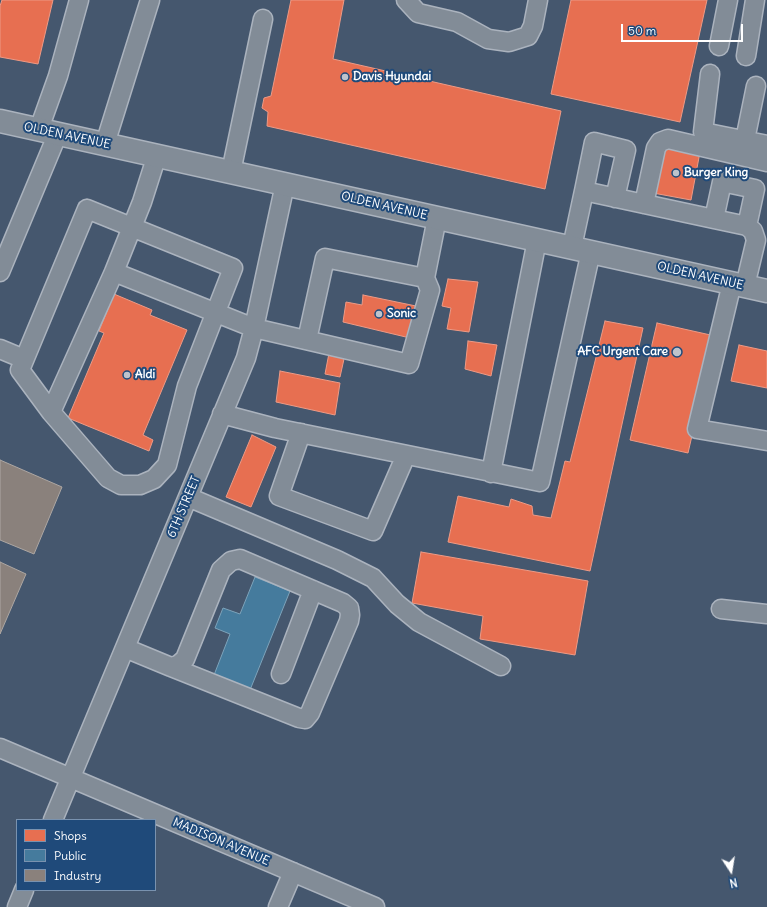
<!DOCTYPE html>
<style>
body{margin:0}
#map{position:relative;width:767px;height:907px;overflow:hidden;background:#45576e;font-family:Delius,sans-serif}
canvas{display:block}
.legend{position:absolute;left:16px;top:819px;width:140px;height:72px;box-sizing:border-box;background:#1f4a7a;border:1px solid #7992af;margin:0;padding:5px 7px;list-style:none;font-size:12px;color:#fff}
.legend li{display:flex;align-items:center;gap:8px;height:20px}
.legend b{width:20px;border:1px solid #7992af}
.north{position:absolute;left:711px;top:851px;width:40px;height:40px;-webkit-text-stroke:3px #1f4a7a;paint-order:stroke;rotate:168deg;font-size:11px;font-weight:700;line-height:16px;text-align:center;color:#fff}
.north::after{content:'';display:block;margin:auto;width:14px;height:18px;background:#fff;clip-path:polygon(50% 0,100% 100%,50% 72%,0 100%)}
.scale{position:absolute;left:621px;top:24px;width:122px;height:18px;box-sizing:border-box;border:2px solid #fff;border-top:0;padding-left:5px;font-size:12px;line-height:14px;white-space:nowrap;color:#fff;-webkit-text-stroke:3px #1f4a7a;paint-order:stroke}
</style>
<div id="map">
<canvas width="767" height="907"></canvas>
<ul class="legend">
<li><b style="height:11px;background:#e76f51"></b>Shops</li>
<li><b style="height:11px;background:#457b9d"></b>Public</li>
<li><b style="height:11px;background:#8a817c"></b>Industry</li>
</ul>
<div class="north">N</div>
<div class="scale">50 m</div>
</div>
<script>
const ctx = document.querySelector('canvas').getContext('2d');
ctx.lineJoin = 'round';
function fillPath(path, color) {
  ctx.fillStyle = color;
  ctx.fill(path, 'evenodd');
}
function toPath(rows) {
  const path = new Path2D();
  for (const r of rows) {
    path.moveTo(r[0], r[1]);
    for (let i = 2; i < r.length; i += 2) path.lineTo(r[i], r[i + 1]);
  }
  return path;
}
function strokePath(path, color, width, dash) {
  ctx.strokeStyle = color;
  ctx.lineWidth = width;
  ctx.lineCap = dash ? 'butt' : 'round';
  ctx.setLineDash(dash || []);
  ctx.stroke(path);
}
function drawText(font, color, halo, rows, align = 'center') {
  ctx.font = font + ' Delius,sans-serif';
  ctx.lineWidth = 4;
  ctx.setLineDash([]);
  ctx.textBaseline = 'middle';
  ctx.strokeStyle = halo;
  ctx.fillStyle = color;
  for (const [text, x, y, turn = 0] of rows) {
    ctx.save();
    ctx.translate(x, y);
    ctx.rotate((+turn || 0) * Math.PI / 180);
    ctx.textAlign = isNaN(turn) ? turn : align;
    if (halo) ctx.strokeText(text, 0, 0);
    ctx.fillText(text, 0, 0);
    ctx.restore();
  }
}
const shops = toPath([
 [2,0,53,0,38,64,0,57,0,6,2,0],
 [291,0,344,0,333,59,561,111,545,189,267,126,268,112,262,108,264,98,271,96,291,0],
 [571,0,707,0,680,122,551,94,571,0],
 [662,145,700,152,691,200,653,193,662,145],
 [448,279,478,282,469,332,447,329,451,308,442,306,448,279],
 [114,294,152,310,150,315,187,330,143,435,153,440,149,451,68,418,104,333,99,331,114,294],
 [363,295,416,306,410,338,343,322,346,302,362,305,363,295],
 [605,321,643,328,590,571,448,542,458,496,509,507,511,499,532,506,533,515,551,518,565,461,570,462,605,321],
 [657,323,715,336,688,453,630,440,657,323],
 [468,341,497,345,491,376,465,369,468,341],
 [739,345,767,351,767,388,731,381,739,345],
 [330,348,346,350,340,377,325,374,330,348],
 [280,371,340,383,335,415,276,402,280,371],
 [252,435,276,447,251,507,226,497,252,435],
 [421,552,588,581,575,655,480,639,483,616,412,603,421,552]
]);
fillPath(shops, '#e76f51');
strokePath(shops, '#ee9a85', 1);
const public = toPath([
 [255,577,290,591,250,690,214,675,230,634,215,628,223,608,240,614,255,577]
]);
fillPath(public, '#457b9d');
strokePath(public, '#7da3ba', 1);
const industry = toPath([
 [0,460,62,487,34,554,0,540,0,460],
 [0,562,26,574,0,634,0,562]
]);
fillPath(industry, '#8a817c');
strokePath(industry, '#ada7a3', 1);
const minor = toPath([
 [406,0,418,13,457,22,488,39,509,42,528,36,533,26,538,0],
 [719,46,728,0],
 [746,56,755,0],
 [710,74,703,132,767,145],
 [39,129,58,76,79,0],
 [745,140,756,86],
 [105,144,150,0],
 [231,172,263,19],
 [584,191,594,142,626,150,615,198],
 [644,204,656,148,660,142,668,139,767,162],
 [87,209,233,268,187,386,167,465,154,479,140,485,121,485,108,478,51,412,20,370,87,209],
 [714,219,722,182,755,189,747,226],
 [572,247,584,191,714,219,747,226,753,231,756,240,745,286],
 [0,272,58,133],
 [114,272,254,328,409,364,430,290,425,278,437,218],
 [732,283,697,429,767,441],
 [307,340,325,258,425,278],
 [0,349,24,359],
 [51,412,114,272,142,202,157,155],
 [222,414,275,428,540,482,591,251],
 [301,433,279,496,373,531,406,455],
 [491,473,537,240],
 [188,497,337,560,373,578,397,604,419,622,501,666],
 [721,609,767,614],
 [125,648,171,667,178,665,185,659,221,570,231,561,240,559,343,603,349,608,350,615,349,621,310,713,305,719,299,718,171,667],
 [281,674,313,590],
 [0,748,375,907],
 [53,820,246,358,254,328,285,184],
 [17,907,24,890],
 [278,907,293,872]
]);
const major = toPath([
 [0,121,767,291]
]);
strokePath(minor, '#abb3be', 21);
strokePath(major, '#abb3be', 25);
strokePath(minor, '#828c97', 18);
strokePath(major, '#828c97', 22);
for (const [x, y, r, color] of [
 [345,77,4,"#bec4cc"],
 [676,173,4,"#bec4cc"],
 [379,314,4,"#bec4cc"],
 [677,352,5,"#bec4cc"],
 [127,375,4,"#bec4cc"]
]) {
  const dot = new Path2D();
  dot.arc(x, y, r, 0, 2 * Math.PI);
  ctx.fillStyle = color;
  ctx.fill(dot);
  strokePath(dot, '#1f4a7a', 1.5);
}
drawText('bold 12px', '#fff', '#1f4a7a', [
 ["Davis Hyundai",353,77],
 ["Burger King",684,173],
 ["Sonic",387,314],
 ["AFC Urgent Care",668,352,"right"],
 ["Aldi",135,375]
], 'left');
drawText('12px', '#fff', '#1f4a7a', [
 ["OLDEN AVENUE",67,136,12],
 ["OLDEN AVENUE",384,206,13],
 ["OLDEN AVENUE",700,276,13],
 ["6TH STREET",184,507,-67],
 ["MADISON AVENUE",221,842,23]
]);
</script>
